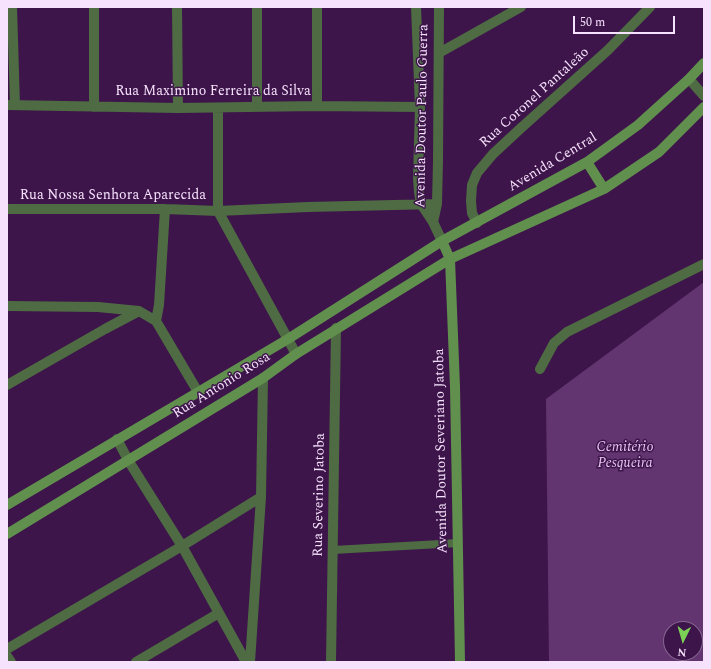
<!DOCTYPE html>
<meta charset="utf-8">
<style>
body{margin:0}
#map{position:relative;width:711px;height:669px;overflow:hidden;background:#3d154a;font-family:Spectral,serif}
canvas{display:block}
.frame{position:absolute;inset:0;border:8px solid #f6e2fc;pointer-events:none}
.north{position:absolute;left:663px;top:621px;width:40px;height:40px;box-sizing:border-box;background:#3d154a;border:1px solid #876791;border-radius:50%;rotate:185deg;font-size:11px;font-weight:700;line-height:16px;text-align:center;color:#f6e2fc}
.north::after{content:'';display:block;margin:auto;width:14px;height:18px;background:#7bd156;clip-path:polygon(50% 0,100% 100%,50% 72%,0 100%)}
.scale{position:absolute;left:573px;top:16px;width:102px;height:18px;box-sizing:border-box;border:2px solid #f6e2fc;border-top:0;padding-left:5px;font-size:12px;line-height:14px;white-space:nowrap;color:#f6e2fc;-webkit-text-stroke:3px #3d154a;paint-order:stroke}
</style>
<div id="map">
<canvas width="711" height="669"></canvas>
<div class="frame"></div>
<div class="north">N</div>
<div class="scale">50 m</div>
</div>
<script>
const ctx = document.querySelector('canvas').getContext('2d');
ctx.lineJoin = 'round';
function fillPath(path, color) {
  ctx.fillStyle = color;
  ctx.fill(path, 'evenodd');
}
function toPath(rows) {
  const path = new Path2D();
  for (const r of rows) {
    path.moveTo(r[0], r[1]);
    for (let i = 2; i < r.length; i += 2) path.lineTo(r[i], r[i + 1]);
  }
  return path;
}
function strokePath(path, color, width, dash) {
  ctx.strokeStyle = color;
  ctx.lineWidth = width;
  ctx.lineCap = dash ? 'butt' : 'round';
  ctx.setLineDash(dash || []);
  ctx.stroke(path);
}
function drawText(font, color, halo, rows, align = 'center') {
  ctx.font = font + ' Spectral,serif';
  ctx.lineWidth = 3;
  ctx.setLineDash([]);
  ctx.textBaseline = 'middle';
  ctx.strokeStyle = halo;
  ctx.fillStyle = color;
  for (const [text, x, y, turn = 0] of rows) {
    ctx.save();
    ctx.translate(x, y);
    ctx.rotate((+turn || 0) * Math.PI / 180);
    ctx.textAlign = isNaN(turn) ? turn : align;
    if (halo) ctx.strokeText(text, 0, 0);
    ctx.fillText(text, 0, 0);
    ctx.restore();
  }
}
fillPath(toPath([
 [704,282,704,662,549,662,546,399],
 [671,629,695,629,695,653,671,653]
]), '#623571');
strokePath(toPath([
 [333,550,458,543]
]), '#4e6b43', 8);
strokePath(toPath([
 [12,7,15,105],
 [177,7,178,108],
 [416,7,420,107,418,178,419,192,421,204,433,222,442,241],
 [439,53,521,7],
 [689,79,704,96],
 [7,105,178,108,317,106,420,107],
 [317,106,317,7],
 [94,107,94,7],
 [257,107,257,7],
 [218,108,218,211,296,354],
 [7,209,165,209,218,211,308,207,437,204],
 [433,222,437,204,438,161,439,7],
 [477,223,472,213,471,201,472,185,477,173,493,154,521,128,608,50,650,7],
 [7,306,98,307,139,311,156,321,198,392],
 [156,321,159,305,165,209],
 [540,369,554,343,567,332,704,264],
 [7,385,105,329,139,311],
 [117,439,128,460,182,546,246,662],
 [7,649,182,546,261,497,263,378],
 [7,656,11,662],
 [136,662,219,613],
 [250,662,261,497],
 [331,662,336,328]
]), '#4e6b43', 10);
strokePath(toPath([
 [587,162,604,189],
 [442,241,450,259,455,387,460,662],
 [7,505,288,339,442,241,587,162,638,125,689,79,704,63],
 [7,534,263,378,296,354,450,259,604,189,659,152,704,107]
]), '#618f4e', 10);
drawText('14px', '#f6e2fc', '#3d154a', [
 ["Rua Maximino Ferreira da Silva",213,92],
 ["Rua Coronel Pantaleão",535,98,-42],
 ["Avenida Doutor Paulo Guerra",423,116,-89],
 ["Avenida Central",553,163,-31],
 ["Rua Nossa Senhora Aparecida",113,196],
 ["Rua Antonio Rosa",222,386,-32],
 ["Avenida Doutor Severiano Jatoba",442,451,-91],
 ["Rua Severino Jatoba",320,495,-89]
]);
drawText('italic 14px', '#e6c3f2', '#3d154a', [
 ["Cemitério",625,448],
 ["Pesqueira",625,464]
]);
</script>
